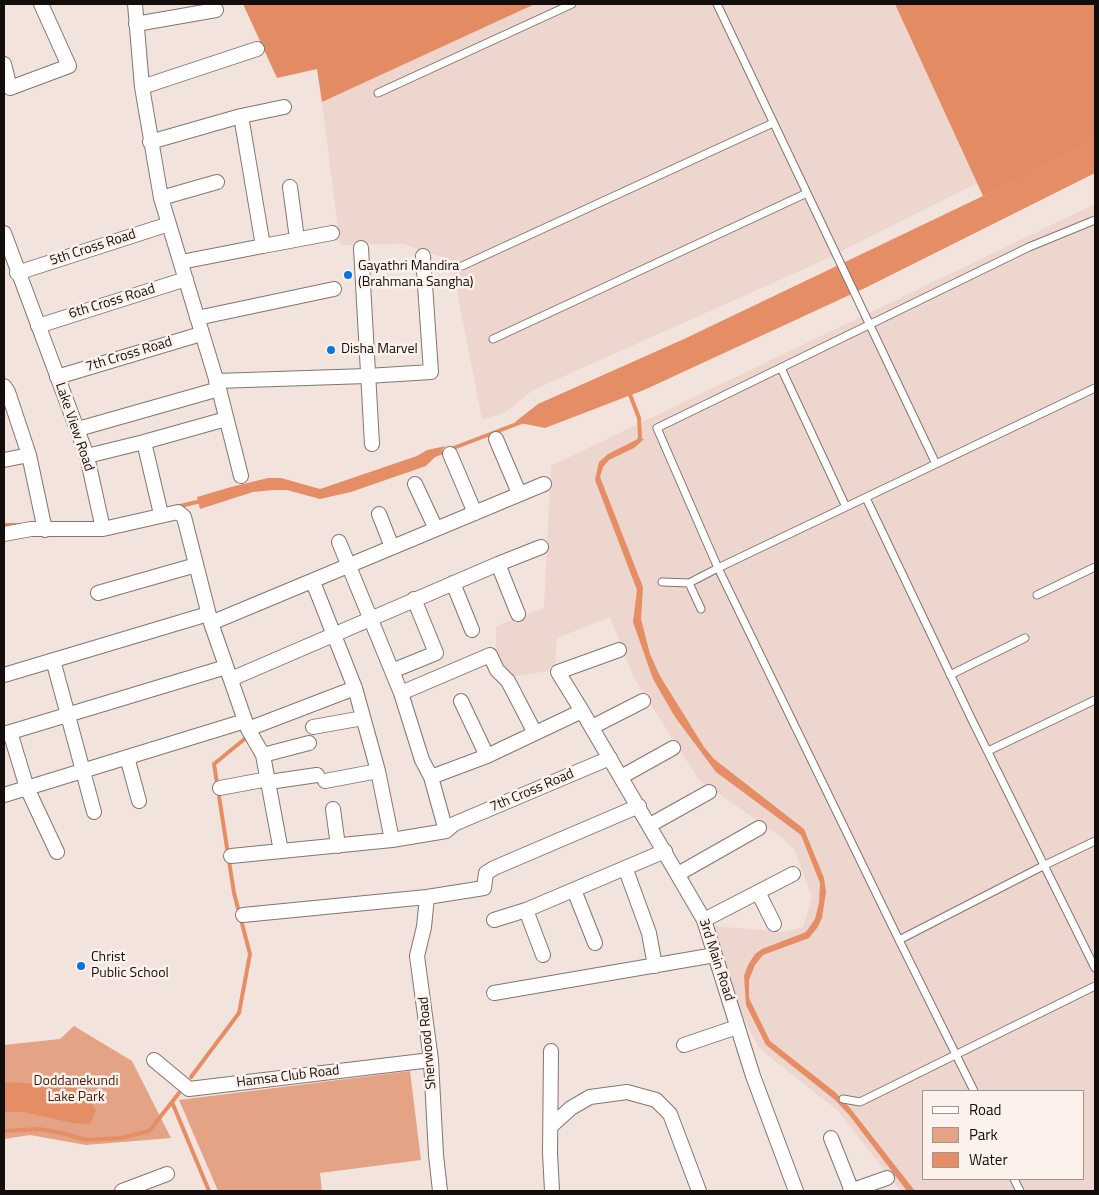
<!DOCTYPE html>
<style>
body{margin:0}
#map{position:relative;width:1099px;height:1195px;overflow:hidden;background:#f2e3dd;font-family:"Titillium Web",sans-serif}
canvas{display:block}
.frame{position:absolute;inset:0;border:5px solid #130e0c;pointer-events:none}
.legend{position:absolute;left:922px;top:1090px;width:162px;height:90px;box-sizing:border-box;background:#fdf1ec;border:1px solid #9f9692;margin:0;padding:6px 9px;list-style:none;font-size:15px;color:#130e0c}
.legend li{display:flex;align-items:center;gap:10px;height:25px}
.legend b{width:25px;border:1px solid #9f9692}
</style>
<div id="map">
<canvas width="1099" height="1195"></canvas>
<div class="frame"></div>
<ul class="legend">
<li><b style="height:6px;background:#fff"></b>Road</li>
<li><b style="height:14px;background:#e5a385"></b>Park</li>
<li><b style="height:14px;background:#e58e66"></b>Water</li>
</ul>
</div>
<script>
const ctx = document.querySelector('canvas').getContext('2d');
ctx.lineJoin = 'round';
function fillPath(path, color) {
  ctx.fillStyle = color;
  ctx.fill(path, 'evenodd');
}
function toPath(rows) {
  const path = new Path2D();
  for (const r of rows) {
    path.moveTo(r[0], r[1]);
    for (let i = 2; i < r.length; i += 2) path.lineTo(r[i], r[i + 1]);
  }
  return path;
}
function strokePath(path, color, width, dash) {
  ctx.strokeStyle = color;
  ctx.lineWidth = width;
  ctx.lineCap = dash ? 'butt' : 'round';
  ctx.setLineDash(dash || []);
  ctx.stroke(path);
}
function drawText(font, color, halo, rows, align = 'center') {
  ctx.font = font + ' "Titillium Web",sans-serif';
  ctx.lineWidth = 5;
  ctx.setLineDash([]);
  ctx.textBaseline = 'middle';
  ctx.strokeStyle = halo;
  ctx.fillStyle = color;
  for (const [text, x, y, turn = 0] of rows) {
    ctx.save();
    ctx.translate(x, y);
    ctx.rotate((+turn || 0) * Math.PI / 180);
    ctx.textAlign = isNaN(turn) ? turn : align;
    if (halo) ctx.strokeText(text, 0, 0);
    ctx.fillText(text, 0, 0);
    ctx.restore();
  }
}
fillPath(toPath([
 [535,4,895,4,977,183,813,265,533,390,506,412,482,420,451,260,403,244,340,245,322,102],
 [1095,204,1095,1191,901,1191,838,1111,760,1049,744,1020,735,993,714,926,784,932,803,927,812,897,794,849,781,837,699,780,634,678,610,617,557,638,555,670,511,677,501,666,496,649,496,626,544,608,551,466],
 [923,1091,1083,1091,1083,1179,923,1179]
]), '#edd6cd');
fillPath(toPath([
 [74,1026,132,1061,171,1138,86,1145,30,1135,4,1139,4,1045,60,1039],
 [410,1071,421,1160,320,1173,322,1191,218,1191,179,1100]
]), '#e5a385');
fillPath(toPath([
 [243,4,535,4,322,102,317,69,277,78],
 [895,4,1095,4,1095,142,983,196]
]), '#e38c64');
fillPath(toPath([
 [1095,139,1095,173,867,287,644,390,545,428,515,422,538,404,684,339,983,196],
 [638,439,644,439,634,448,609,460,603,467,600,477,643,587,641,619,650,654,660,676,704,747,714,759,804,829,824,878,826,892,822,918,817,928,809,938,763,955,755,965,749,980,749,998,770,1041,835,1092,850,1108,915,1191,907,1191,850,1116,835,1100,766,1045,746,1005,744,976,748,965,755,954,762,949,806,932,815,919,819,903,820,883,801,835,716,772,675,717,653,679,633,622,637,590,595,480,599,462,608,454],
 [446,446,426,466,351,492,320,499,287,490,273,490,253,492,200,509,197,497,231,487,268,478,281,478,320,489,417,456,427,450],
 [4,1082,63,1085,85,1091,96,1111,90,1124,72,1123,23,1112,4,1112]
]), '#e58e66');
strokePath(toPath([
 [629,392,639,418,640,439,637,442],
 [435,455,522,422],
 [176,507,201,501],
 [4,525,21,525],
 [191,1077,239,1013,250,954,234,893,214,764,247,737],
 [179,1093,172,1102,209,1191],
 [4,1131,39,1129,62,1133,86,1140,121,1138,149,1131,172,1102]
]), '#e58e66', 4);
const lane = toPath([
 [717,4,936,464],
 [378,93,572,4],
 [462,266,773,123],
 [493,339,807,193],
 [781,368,846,507],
 [866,498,972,720,1095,968],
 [662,582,689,583,718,568,1095,388],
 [689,583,701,609],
 [1037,595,1095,567],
 [950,675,1025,638],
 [988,751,1095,700],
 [899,940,718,568,657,428,1029,247,1095,220],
 [974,1091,899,940,1045,865,1095,841],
 [843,1099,860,1102,1095,986],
 [1014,1179,1020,1191]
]);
const street = toPath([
 [135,4,142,87,161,198,219,389,241,476],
 [136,24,216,10],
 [4,64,10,88,69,66,41,4],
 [142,87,257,49],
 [241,116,284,107],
 [150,142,241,116,263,246,181,262],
 [290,187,297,239],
 [161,198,217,182],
 [4,233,87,456,103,529,31,529,4,534],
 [263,246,332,233],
 [361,248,372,444],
 [17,273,169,224],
 [197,318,334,289],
 [38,326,186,279],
 [57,377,201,334],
 [216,381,367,376,431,372,423,256],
 [4,386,8,392,29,455,45,530],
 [78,429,219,389],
 [496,439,519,493],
 [144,442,226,419],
 [450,454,475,513],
 [87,456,144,442,160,510],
 [4,460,29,455],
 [415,484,436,529],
 [379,514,392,547],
 [103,529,178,512,184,517,211,623,248,729,263,755,281,851],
 [339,542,401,693,422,760,431,777,446,831],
 [498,564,541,547],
 [313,582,355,688,378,771,392,840],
 [453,583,472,630],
 [98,593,196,565],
 [211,623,544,484],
 [53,660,94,812],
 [392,671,436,653,414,599],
 [4,675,208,614],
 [231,679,498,564,518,614],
 [401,693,490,655,497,670,508,681,535,733],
 [461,701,487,756],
 [582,711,558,672,619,650],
 [313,727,363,718],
 [592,727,643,701],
 [248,729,355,688],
 [10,732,27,788,57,852],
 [4,734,226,667],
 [263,755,309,743],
 [127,757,139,801],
 [431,777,487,756,582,711,704,920,753,1076,796,1191],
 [621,777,673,748],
 [325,781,378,771],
 [269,782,317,775],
 [220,788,268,779],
 [4,795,245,721],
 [333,809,338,846],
 [650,825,709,792],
 [231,856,392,840,446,831,454,824,610,758],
 [626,870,649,933,655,966],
 [678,874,759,828],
 [574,890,595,943],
 [758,892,774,924],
 [427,897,424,927,417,956,431,1060,436,1155,440,1191],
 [526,910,543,955],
 [243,915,427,897,484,888,486,873,494,868,639,806],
 [494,920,526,910,665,851],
 [704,920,793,874],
 [494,993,715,955],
 [684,1045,737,1027],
 [551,1051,550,1153,552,1191],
 [154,1060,189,1089,431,1060],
 [551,1126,571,1108,590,1097,627,1092,656,1100,670,1114,699,1191],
 [831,1138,852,1191],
 [122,1191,167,1174],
 [850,1191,887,1178]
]);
strokePath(lane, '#837570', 9);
strokePath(street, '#837570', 16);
strokePath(lane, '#fff', 7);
strokePath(street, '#fff', 14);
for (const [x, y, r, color] of [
 [348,275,5,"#0b73db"],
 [331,350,5,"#0b73db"],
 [81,966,5,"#0b73db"]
]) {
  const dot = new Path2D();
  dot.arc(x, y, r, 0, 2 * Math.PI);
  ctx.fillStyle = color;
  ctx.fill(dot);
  strokePath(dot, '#fdf1ec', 2);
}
drawText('14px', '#130e0c', '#fdf1ec', [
 ["5th Cross Road",93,248,-18],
 ["6th Cross Road",112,302,-17],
 ["7th Cross Road",129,355,-17],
 ["Lake View Road",74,427,71],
 ["7th Cross Road",532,791,-23],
 ["3rd Main Road",716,960,72],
 ["Sherwood Road",428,1043,-95],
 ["Hamsa Club Road",288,1077,-7]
]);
drawText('14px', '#130e0c', '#fdf1ec', [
 ["Gayathri Mandira",358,267],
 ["(Brahmana Sangha)",358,283],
 ["Disha Marvel",341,350],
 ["Christ",91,958],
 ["Public School",91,974]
], 'left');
drawText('14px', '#411e0e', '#fdf1ec', [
 ["Doddanekundi",76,1082],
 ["Lake Park",76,1098]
]);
</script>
